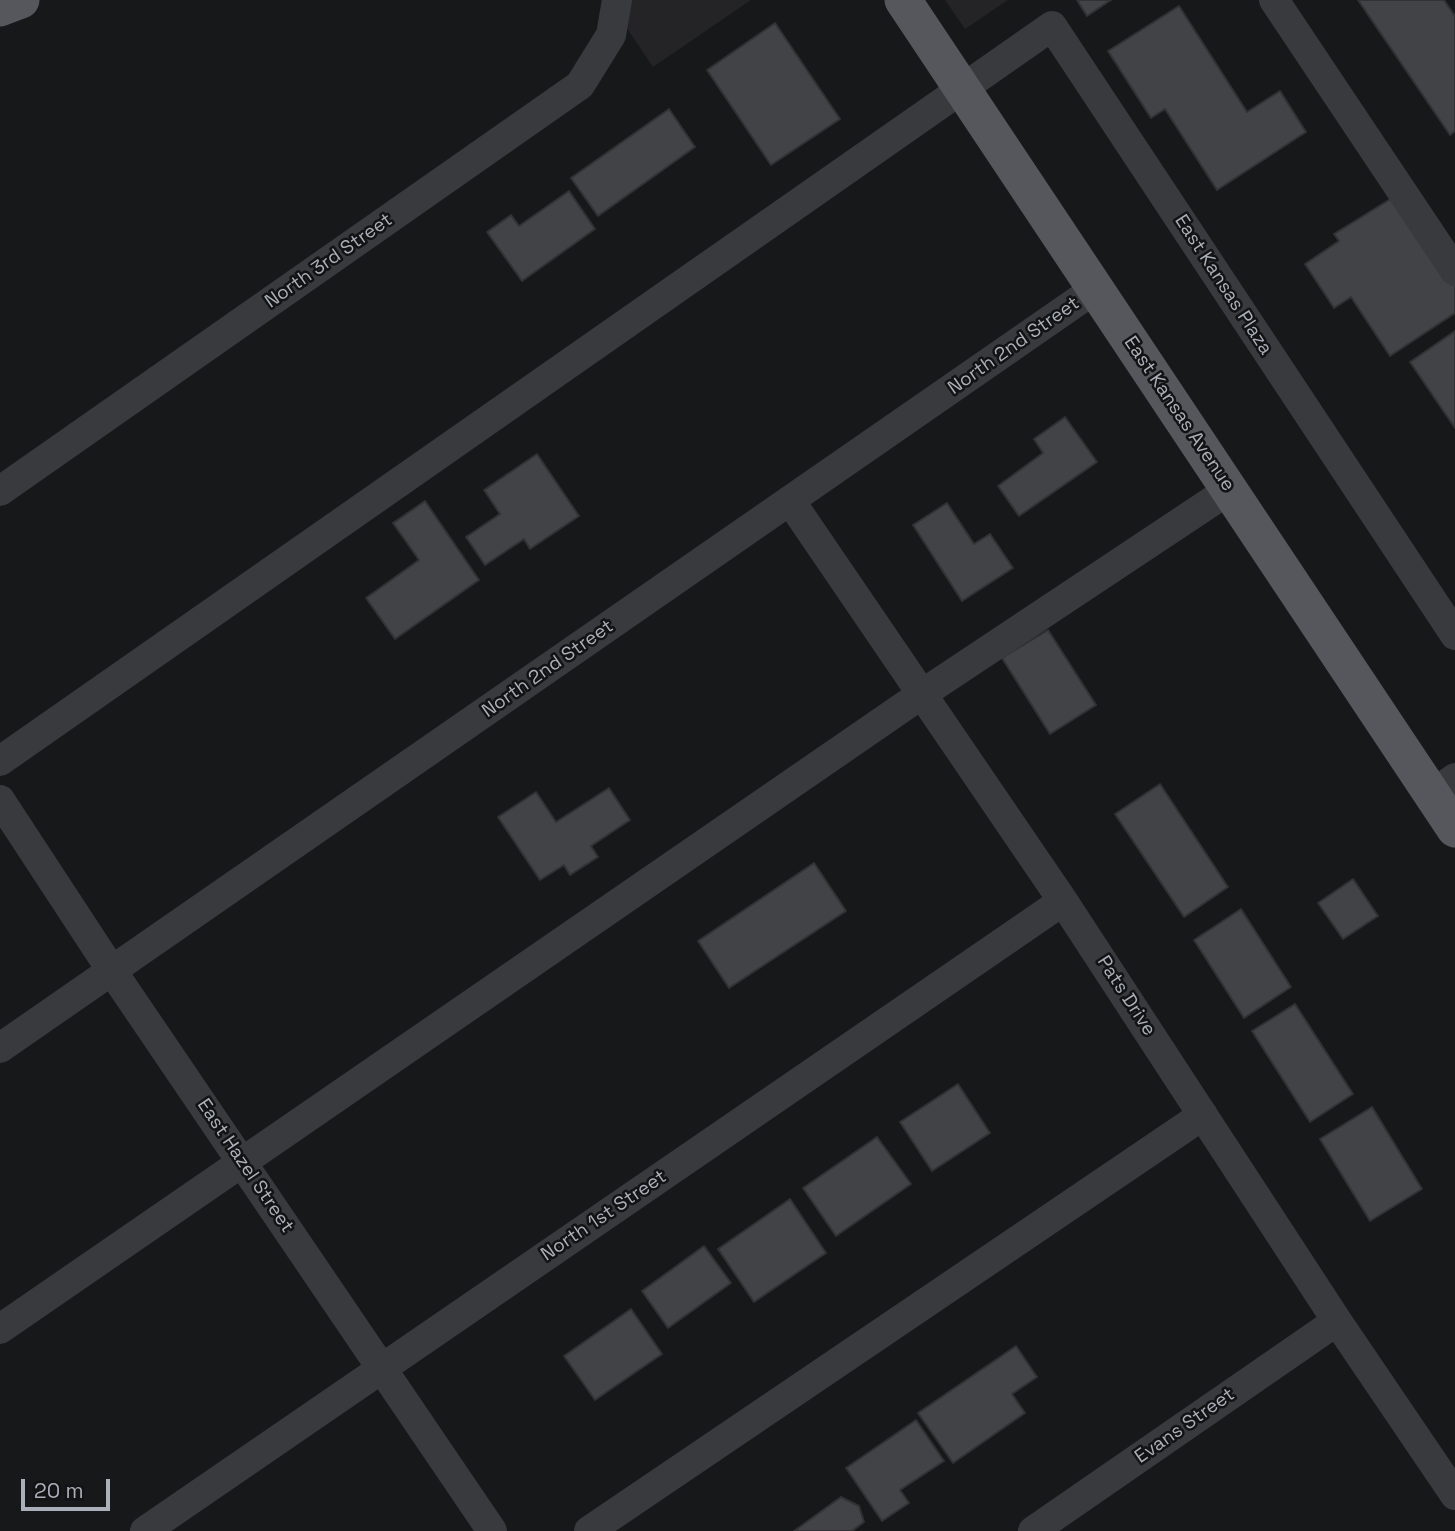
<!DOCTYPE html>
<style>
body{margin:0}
#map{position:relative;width:1455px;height:1531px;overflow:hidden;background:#171819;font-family:"Space Grotesk",sans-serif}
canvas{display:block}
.scale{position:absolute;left:21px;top:1479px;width:89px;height:32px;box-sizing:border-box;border:4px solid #aaafb9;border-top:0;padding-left:9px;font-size:21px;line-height:24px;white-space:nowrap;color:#aaafb9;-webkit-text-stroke:5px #121314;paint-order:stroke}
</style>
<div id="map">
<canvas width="1455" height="1531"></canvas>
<div class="scale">20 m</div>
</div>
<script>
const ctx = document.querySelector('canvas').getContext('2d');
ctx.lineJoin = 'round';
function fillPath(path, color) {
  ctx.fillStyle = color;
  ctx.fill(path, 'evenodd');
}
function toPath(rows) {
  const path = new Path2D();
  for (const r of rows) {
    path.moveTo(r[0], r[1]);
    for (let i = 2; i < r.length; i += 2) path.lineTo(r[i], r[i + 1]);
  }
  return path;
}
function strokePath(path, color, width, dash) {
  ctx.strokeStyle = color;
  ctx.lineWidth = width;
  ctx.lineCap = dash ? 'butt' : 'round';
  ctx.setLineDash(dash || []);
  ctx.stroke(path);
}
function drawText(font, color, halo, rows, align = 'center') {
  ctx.font = font + ' "Space Grotesk",sans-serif';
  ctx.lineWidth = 5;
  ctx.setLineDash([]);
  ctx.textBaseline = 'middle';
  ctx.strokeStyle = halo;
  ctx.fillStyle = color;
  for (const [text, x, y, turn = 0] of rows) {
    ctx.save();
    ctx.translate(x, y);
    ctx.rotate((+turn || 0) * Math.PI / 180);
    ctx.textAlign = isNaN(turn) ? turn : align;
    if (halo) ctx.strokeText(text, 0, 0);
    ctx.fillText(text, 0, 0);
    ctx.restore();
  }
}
fillPath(toPath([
 [608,0,751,0,653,67],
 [945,0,1008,0,965,29]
]), '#242426');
const building = toPath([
 [1077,0,1111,0,1087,16,1077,0],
 [1358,0,1444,0,1455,16,1455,131,1450,135,1358,0],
 [1179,6,1247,112,1280,91,1306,132,1217,190,1165,109,1151,118,1108,51,1179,6],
 [775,23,840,119,771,165,707,70,775,23],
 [669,109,695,147,598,216,571,178,669,109],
 [569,191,595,229,522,281,487,232,511,215,519,226,569,191],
 [1397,195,1455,284,1455,313,1390,356,1351,297,1334,308,1305,264,1339,241,1334,234,1397,195],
 [1455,331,1455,428,1410,362,1455,331],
 [1065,417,1097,462,1019,516,998,486,1043,453,1034,439,1065,417],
 [537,454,579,516,530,549,524,539,485,565,466,537,500,514,484,490,537,454],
 [425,501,479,580,395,639,366,598,419,560,393,523,425,501],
 [947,503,974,544,990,534,1013,568,962,601,913,525,947,503],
 [1048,630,1096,705,1050,734,1002,658,1048,630],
 [1160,784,1228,887,1184,917,1115,814,1160,784],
 [609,788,630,820,591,846,598,857,570,875,564,865,540,880,498,817,536,792,556,822,609,788],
 [814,863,846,911,729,988,698,941,814,863],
 [1353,879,1378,916,1343,939,1318,903,1353,879],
 [1241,909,1291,987,1244,1018,1194,940,1241,909],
 [1295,1004,1353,1094,1310,1122,1252,1031,1295,1004],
 [958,1084,990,1133,932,1171,900,1122,958,1084],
 [1372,1107,1422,1189,1370,1221,1320,1139,1372,1107],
 [877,1137,911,1184,836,1236,803,1188,877,1137],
 [790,1199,826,1253,754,1302,718,1249,790,1199],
 [704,1246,731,1283,668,1328,642,1291,704,1246],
 [631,1309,662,1354,595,1400,564,1356,631,1309],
 [1016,1346,1037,1377,1012,1394,1025,1413,953,1463,918,1413,1016,1346],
 [916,1420,944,1461,900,1490,909,1503,882,1521,846,1468,916,1420],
 [841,1497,859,1506,864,1522,852,1531,794,1531,841,1497]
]);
fillPath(building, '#424346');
strokePath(building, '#323235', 2);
strokePath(toPath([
 [1274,0,1455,271],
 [0,491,580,85,611,35,617,0],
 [791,502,1063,901,1337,1321,1455,1495],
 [0,761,1052,26,1455,635],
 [1432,794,1455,778],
 [0,800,112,971,492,1531],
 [0,1048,1095,289],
 [0,1329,922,694,1229,490],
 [145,1531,1063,901],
 [589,1531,1203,1115],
 [1033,1531,1337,1321]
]), '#393a3e', 30);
strokePath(toPath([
 [903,0,1455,829],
 [0,8,21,0]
]), '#55575d', 37);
drawText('19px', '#aaafb9', '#121314', [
 ["North 3rd Street",329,261,-35],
 ["East Kansas Plaza",1223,285,57],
 ["North 2nd Street",1014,346,-35],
 ["East Kansas Avenue",1179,414,56],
 ["North 2nd Street",548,669,-35],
 ["Pats Drive",1126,996,57],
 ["East Hazel Street",245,1166,56],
 ["North 1st Street",604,1216,-34],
 ["Evans Street",1185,1426,-35]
]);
</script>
